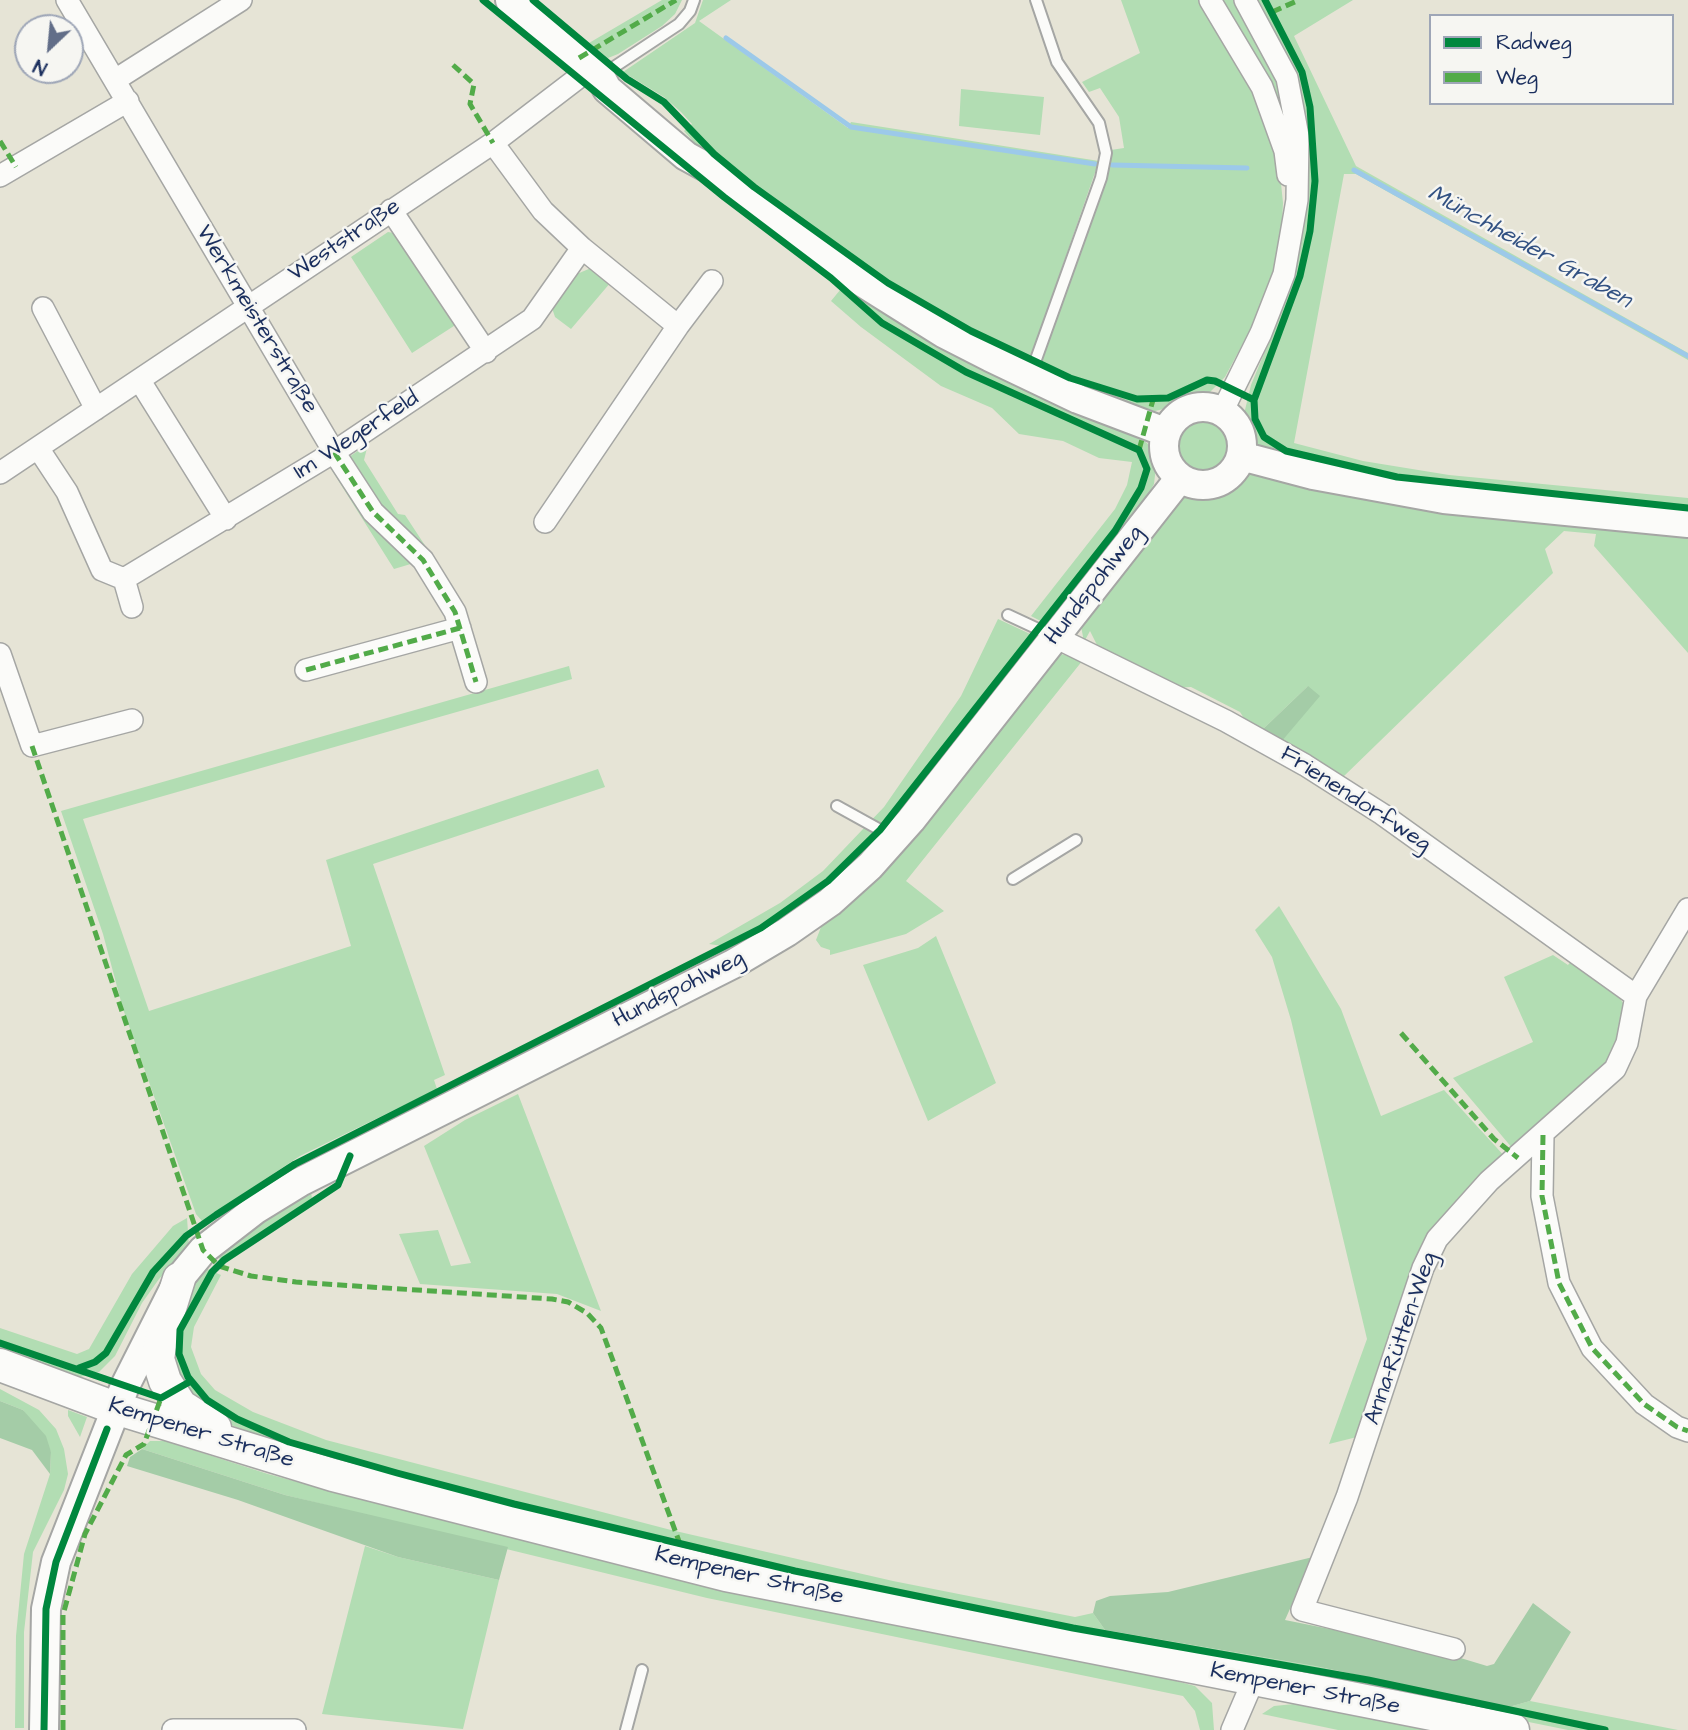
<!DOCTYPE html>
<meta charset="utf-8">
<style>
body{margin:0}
#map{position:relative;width:1688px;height:1730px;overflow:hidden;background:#e6e4d6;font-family:"Architects Daughter",sans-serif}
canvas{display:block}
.legend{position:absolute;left:1429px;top:14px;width:245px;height:91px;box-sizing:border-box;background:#f6f6f2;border:2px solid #9ea6b7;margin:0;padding:9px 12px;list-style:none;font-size:21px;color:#1b2f5e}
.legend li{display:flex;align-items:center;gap:14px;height:35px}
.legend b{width:35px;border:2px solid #9ea6b7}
.north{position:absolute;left:14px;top:14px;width:70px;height:70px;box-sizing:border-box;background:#f6f6f2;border:2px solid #9ea6b7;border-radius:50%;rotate:206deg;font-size:19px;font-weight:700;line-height:28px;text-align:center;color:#1b2f5e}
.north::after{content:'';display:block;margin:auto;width:24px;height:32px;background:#626e88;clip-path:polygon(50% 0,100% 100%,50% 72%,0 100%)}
</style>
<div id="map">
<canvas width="1688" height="1730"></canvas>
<ul class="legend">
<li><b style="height:9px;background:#00873e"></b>Radweg</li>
<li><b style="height:9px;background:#52ab49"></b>Weg</li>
</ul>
<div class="north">N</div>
</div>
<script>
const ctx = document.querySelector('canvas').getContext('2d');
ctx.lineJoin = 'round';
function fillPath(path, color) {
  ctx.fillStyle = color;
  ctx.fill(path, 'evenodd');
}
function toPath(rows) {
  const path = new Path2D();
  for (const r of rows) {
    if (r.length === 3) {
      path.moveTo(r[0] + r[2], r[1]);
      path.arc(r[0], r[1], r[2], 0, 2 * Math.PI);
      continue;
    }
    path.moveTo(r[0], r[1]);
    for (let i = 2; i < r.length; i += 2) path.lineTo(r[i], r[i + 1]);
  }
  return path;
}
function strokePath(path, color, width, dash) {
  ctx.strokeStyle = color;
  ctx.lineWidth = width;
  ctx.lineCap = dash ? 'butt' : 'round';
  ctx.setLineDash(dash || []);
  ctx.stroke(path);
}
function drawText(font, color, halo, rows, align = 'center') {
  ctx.font = font + ' "Architects Daughter",sans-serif';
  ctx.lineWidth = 5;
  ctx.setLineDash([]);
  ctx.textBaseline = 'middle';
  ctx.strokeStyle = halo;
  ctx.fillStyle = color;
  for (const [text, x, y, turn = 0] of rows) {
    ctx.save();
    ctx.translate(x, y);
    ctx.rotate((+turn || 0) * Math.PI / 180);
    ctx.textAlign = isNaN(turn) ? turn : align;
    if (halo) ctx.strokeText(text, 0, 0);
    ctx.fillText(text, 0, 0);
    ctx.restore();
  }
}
fillPath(toPath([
 [662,0,682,0,675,14,662,26,618,54,608,58,589,43],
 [703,0,731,0,699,21,848,128,851,122,1099,161,1033,351,1042,355,1108,173,1111,150,1124,148,1119,117,1100,88,1089,92,1082,82,1140,53,1121,0,1201,0,1257,93,1279,164,1283,203,1281,242,1274,276,1262,308,1225,377,1210,392,1172,407,1155,411,1133,407,1047,375,887,289,699,148,684,131,692,124,681,112,664,97,623,72,695,23],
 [1222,0,1240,0,1282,83,1289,137],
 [1258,0,1353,0,1294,36,1356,166,1688,353,1688,360,1356,174,1344,174,1294,443,1363,461,1449,475,1688,498,1688,653,1594,546,1596,534,1564,531,1545,549,1553,573,1342,778,1281,742,1308,686,1261,731,1249,726,1240,712,1191,687,1174,688,1100,651,1090,631,1084,642,1081,626,1162,516,1182,498,1216,492,1230,486,1240,475,1252,433,1244,414,1251,385,1275,327,1296,264,1292,68],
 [961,89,1044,97,1040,135,959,126],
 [388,232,400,234,457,324,412,353,351,257],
 [591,268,611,282,571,329,555,317,552,308,577,274],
 [845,284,1137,435,1148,444,1157,458,1154,484,1140,509,1050,626,1031,616,1115,509,1127,485,1132,462,1099,458,1063,441,1019,434,992,408,941,386,861,327,831,301],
 [1203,446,28],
 [368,444,364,460,398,514,405,515,428,550,380,507,349,457],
 [335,466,414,563,394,569,331,469],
 [998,619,1041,639,865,860,743,949,709,944,780,903,823,871,884,807,961,696],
 [1061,654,1083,660,906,881,944,911,906,934,830,955,830,950,821,947,816,940,823,922,1050,659],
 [569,666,572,679,83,819,149,1011,351,946,326,860,598,769,605,787,373,864,445,1075,434,1080,437,1089,300,1156,202,1221,196,1214,123,1009,103,934,61,811],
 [1279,906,1341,1009,1381,1116,1444,1090,1507,1159,1434,1227,1361,1436,1329,1444,1367,1339,1291,1020,1272,957,1255,930],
 [936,936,996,1083,928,1121,863,965,918,948],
 [1553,955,1568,965,1572,960,1614,989,1623,1003,1624,1019,1609,1066,1513,1149,1453,1078,1533,1042,1504,977],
 [518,1094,601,1311,557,1294,420,1284,399,1234,438,1230,451,1266,471,1263,424,1146,465,1120],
 [438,1097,438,1100,212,1227,208,1226,294,1168],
 [311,1192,312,1198,220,1261,218,1253,265,1213],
 [187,1218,189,1246,159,1279,142,1303,115,1356,99,1372,80,1377,64,1374,0,1352,0,1328,77,1354,89,1349,132,1274,173,1226],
 [205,1268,221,1275,194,1327,191,1347,201,1374,215,1390,253,1412,326,1440,671,1530,893,1581,1075,1617,1093,1613,1105,1630,1315,1666,1509,1707,1530,1701,1678,1730,1568,1730,1254,1666,811,1583,287,1450,207,1414,169,1369,186,1296],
 [0,1389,39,1410,56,1429,64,1449,68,1474,64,1490,33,1552,24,1632,24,1728,15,1728,16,1636,24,1554,50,1474,51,1452,23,1410,0,1401],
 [68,1410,87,1417,80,1437,68,1416],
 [150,1441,165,1441,268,1474,357,1498,1122,1667,1195,1686,1212,1703,1214,1730,1200,1730,1195,1711,1183,1696,707,1598,285,1495,142,1449],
 [365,1546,398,1557,499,1580,463,1729,322,1714],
 [1294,1704,1381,1720,1448,1730,1338,1730,1262,1714,1274,1706]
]), '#b2ddb3');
fillPath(toPath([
 [1308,686,1320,696,1281,742,1261,731],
 [0,1401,23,1410,46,1436,51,1452,50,1474,32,1450,0,1438],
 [142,1449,285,1495,508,1547,499,1580,398,1557,238,1500,127,1466,130,1457],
 [1313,1557,1285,1620,1434,1650,1487,1666,1494,1664,1533,1603,1571,1632,1530,1701,1509,1707,1315,1666,1105,1630,1093,1613,1096,1601,1110,1596,1168,1592]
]), '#a4cca7');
strokePath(toPath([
 [726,38,851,127,1095,164],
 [1112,165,1247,168],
 [1354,170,1688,356]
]), '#9cc9e9', 5);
const service = toPath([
 [602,75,679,24,690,11,694,0],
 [1030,376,1101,178,1106,153,1099,123,1057,62,1036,0],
 [1008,615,1053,636],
 [837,806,893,837],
 [1013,879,1076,840],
 [626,1730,642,1670]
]);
const minor = toPath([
 [67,0,334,452,373,512,423,560,455,612,476,682],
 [1210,0,1262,87,1285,151,1288,175],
 [115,80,241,0],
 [0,176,128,101],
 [391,210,486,352],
 [43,308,96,409],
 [678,326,712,281],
 [140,381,226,519],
 [1222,412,1261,333,1284,274,1297,200,1298,136,1287,78,1245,0],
 [38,448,67,492,102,570,124,579],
 [0,473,493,143,591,68],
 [545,522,678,326,582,248],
 [124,579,334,452,532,319,582,248,543,211,493,143],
 [124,579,132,607],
 [1055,637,1226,721,1305,765,1382,814,1636,996],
 [0,654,32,746,132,720],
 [306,670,460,628],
 [1543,1135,1542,1196,1559,1283,1592,1348,1644,1404,1677,1427,1688,1431],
 [1454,1649,1302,1610,1347,1497,1423,1268,1437,1239,1489,1181,1615,1069,1627,1043,1636,996,1688,909],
 [173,1730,295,1730],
 [1232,1730,1253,1681]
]);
const tertiary = toPath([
 [510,0,600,76,607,89,686,156,708,168,841,269,943,333,990,357,1078,399,1165,432],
 [1203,446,39],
 [1241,456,1313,475,1444,499,1688,523],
 [44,1730,46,1609,56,1562,125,1386,179,1279,203,1250,256,1209,300,1182,733,964,787,932,830,902,870,866,911,820,1180,478]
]);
const secondary = toPath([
 [179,1279,162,1334,158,1359,165,1381,181,1406,215,1428],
 [0,1365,115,1408,333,1475,726,1575,1513,1730]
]);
strokePath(service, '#a5a6a4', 14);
strokePath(minor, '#a5a6a4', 24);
strokePath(tertiary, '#a5a6a4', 32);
strokePath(secondary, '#a5a6a4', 35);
strokePath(service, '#fbfbf9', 10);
strokePath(minor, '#fbfbf9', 21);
strokePath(tertiary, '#fbfbf9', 28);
strokePath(secondary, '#fbfbf9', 32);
strokePath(toPath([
 [1272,12,1299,0],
 [579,58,676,0],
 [453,65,474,84,470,104,493,143],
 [0,141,16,167],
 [1139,450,1153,400],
 [334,452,373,512,423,560,455,612,476,682],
 [306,670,460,628],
 [32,746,203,1250,219,1266,251,1276,296,1282,552,1299,568,1302,587,1313,601,1328,680,1544],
 [1401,1033,1494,1139,1518,1158],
 [1543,1135,1542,1196,1559,1283,1592,1348,1644,1404,1677,1427,1688,1431],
 [63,1730,63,1615,85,1534,126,1455,144,1444,161,1398]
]), '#52ab49', 5, [10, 5]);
strokePath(toPath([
 [533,0,627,79,664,102,714,154,754,187,888,283,971,331,1070,378,1137,399,1168,398,1207,380,1215,381,1254,400],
 [1265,0,1302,72,1310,107,1315,181,1310,231,1300,276,1254,400,1255,419,1264,437,1286,451,1397,477,1688,508],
 [350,1156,338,1185,224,1260,212,1272,180,1330,179,1354,188,1377,207,1400,237,1419,289,1442,397,1473,514,1504,795,1571,1073,1628,1368,1680,1605,1730],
 [0,1343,161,1398,191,1381],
 [79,1368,95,1362,106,1353,153,1272,186,1236,216,1215,295,1164,761,928,828,881,880,830,1115,531,1141,488,1147,469,1139,450,966,372,882,323,831,278,724,197,483,0],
 [44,1730,46,1609,56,1562,107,1429]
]), '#00873e', 7);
drawText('23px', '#1b2f5e', '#f6f6f2', [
 ["Weststraße",345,241,-34],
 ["Werkmeisterstraße",256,320,59],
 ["Im Wegerfeld",357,436,-33],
 ["Hundspohlweg",1095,586,-52],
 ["Frienendorfweg",1355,800,33],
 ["Hundspohlweg",679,990,-27],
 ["Anna-Rütten-Weg",1402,1339,-71],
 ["Kempener Straße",201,1434,17],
 ["Kempener Straße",749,1577,13],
 ["Kempener Straße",1305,1690,11]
]);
drawText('italic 24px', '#335283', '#f6f6f2', [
 ["Münchheider Graben",1529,248,29]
]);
</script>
